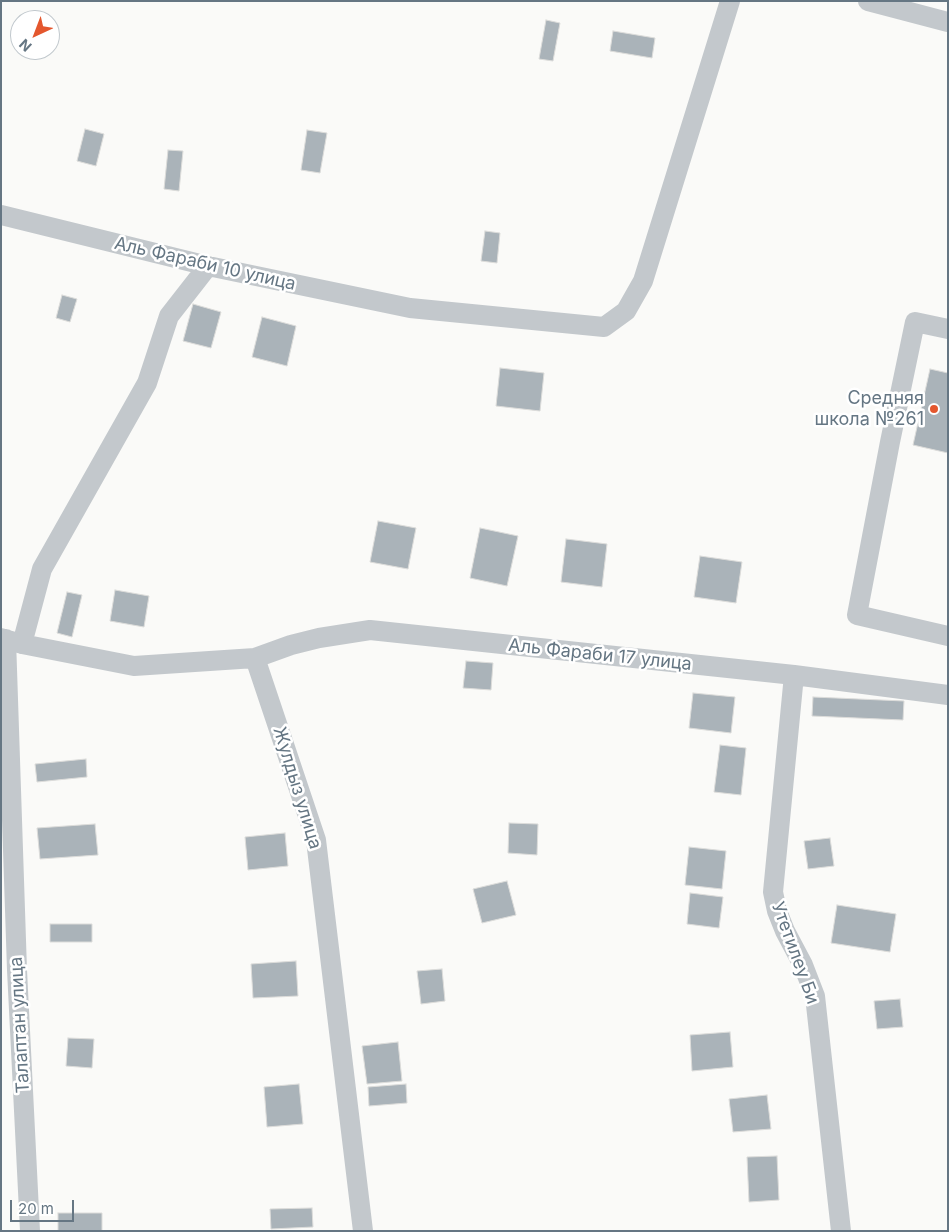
<!DOCTYPE html>
<meta charset="utf-8">
<style>
body{margin:0}
#map{position:relative;width:949px;height:1232px;overflow:hidden;background:#fafaf8;font-family:Inter,sans-serif}
canvas{display:block}
.frame{position:absolute;inset:0;border:2px solid #657683;pointer-events:none}
.north{position:absolute;left:10px;top:10px;width:50px;height:50px;box-sizing:border-box;background:#fff;border:1px solid #c1c8cd;border-radius:50%;rotate:223deg;font-size:14px;font-weight:700;line-height:20px;text-align:center;color:#657683}
.north::after{content:'';display:block;margin:auto;width:18px;height:22px;background:#e4572e;clip-path:polygon(50% 0,100% 100%,50% 72%,0 100%)}
.scale{position:absolute;left:10px;top:1200px;width:64px;height:22px;box-sizing:border-box;border:2px solid #657683;border-top:0;padding-left:6px;font-size:15px;line-height:18px;white-space:nowrap;color:#657683;-webkit-text-stroke:4px #fff;paint-order:stroke}
</style>
<div id="map">
<canvas width="949" height="1232"></canvas>
<div class="frame"></div>
<div class="north">N</div>
<div class="scale">20 m</div>
</div>
<script>
const ctx = document.querySelector('canvas').getContext('2d');
ctx.lineJoin = 'round';
function fillPath(path, color) {
  ctx.fillStyle = color;
  ctx.fill(path, 'evenodd');
}
function toPath(rows) {
  const path = new Path2D();
  for (const r of rows) {
    path.moveTo(r[0], r[1]);
    for (let i = 2; i < r.length; i += 2) path.lineTo(r[i], r[i + 1]);
  }
  return path;
}
function strokePath(path, color, width, dash) {
  ctx.strokeStyle = color;
  ctx.lineWidth = width;
  ctx.lineCap = dash ? 'butt' : 'round';
  ctx.setLineDash(dash || []);
  ctx.stroke(path);
}
function drawText(font, color, halo, rows, align = 'center') {
  ctx.font = font + ' Inter,sans-serif';
  ctx.lineWidth = 5;
  ctx.setLineDash([]);
  ctx.textBaseline = 'middle';
  ctx.strokeStyle = halo;
  ctx.fillStyle = color;
  for (const [text, x, y, turn = 0] of rows) {
    ctx.save();
    ctx.translate(x, y);
    ctx.rotate((+turn || 0) * Math.PI / 180);
    ctx.textAlign = isNaN(turn) ? turn : align;
    if (halo) ctx.strokeText(text, 0, 0);
    ctx.fillText(text, 0, 0);
    ctx.restore();
  }
}
const building = toPath([
 [546,20,560,23,553,61,539,59,546,20],
 [613,31,655,38,652,58,610,51,613,31],
 [85,129,104,134,96,166,77,161,85,129],
 [307,130,327,133,320,173,301,170,307,130],
 [168,150,183,151,179,191,164,189,168,150],
 [485,231,500,233,497,263,481,261,485,231],
 [62,295,77,299,70,322,56,318,62,295],
 [193,304,221,312,211,348,183,341,193,304],
 [262,317,296,326,287,366,252,357,262,317],
 [500,368,544,373,540,411,496,406,500,368],
 [930,369,948,373,948,453,913,445,930,369],
 [378,521,416,528,408,569,370,562,378,521],
 [480,528,518,536,507,586,470,578,480,528],
 [566,539,607,544,602,587,561,582,566,539],
 [700,556,742,562,736,603,694,597,700,556],
 [115,590,149,596,144,627,110,621,115,590],
 [67,592,82,595,72,637,57,633,67,592],
 [466,661,493,663,491,690,463,688,466,661],
 [693,693,735,697,731,733,689,728,693,693],
 [813,697,904,701,903,720,812,716,813,697],
 [720,745,746,748,741,795,714,792,720,745],
 [86,759,87,777,37,782,35,764,86,759],
 [509,823,538,824,537,855,508,853,509,823],
 [95,824,98,855,40,859,37,828,95,824],
 [285,833,288,866,248,870,245,837,285,833],
 [830,838,834,866,808,869,804,841,830,838],
 [689,847,726,851,722,889,685,885,689,847],
 [507,881,516,915,482,923,473,889,507,881],
 [690,893,723,897,719,928,687,924,690,893],
 [837,905,896,914,890,952,831,943,837,905],
 [50,924,92,924,92,942,50,942,50,924],
 [296,961,298,996,253,998,251,964,296,961],
 [442,969,445,1001,421,1004,417,971,442,969],
 [900,999,903,1027,877,1029,874,1001,900,999],
 [730,1032,733,1067,692,1071,690,1035,730,1032],
 [68,1038,94,1039,92,1068,66,1066,68,1038],
 [398,1042,402,1081,367,1084,362,1046,398,1042],
 [299,1084,303,1124,267,1127,264,1087,299,1084],
 [406,1084,407,1103,369,1106,368,1087,406,1084],
 [767,1095,771,1129,733,1132,729,1099,767,1095],
 [777,1156,779,1200,749,1202,747,1157,777,1156],
 [312,1208,313,1227,271,1229,270,1209,312,1208],
 [58,1213,102,1213,102,1231,58,1231,58,1213]
]);
fillPath(building, '#aab3b9');
strokePath(building, '#dcdcda', 1);
strokePath(toPath([
 [868,1,948,22],
 [1,215,208,266,410,308,604,327,626,311,643,281,730,1],
 [948,329,915,322,890,442,857,615,948,636],
 [1,638,22,644,134,666,255,658,316,840,363,1231],
 [6,639,17,970,30,1231],
 [22,644,42,569,147,383,169,316,208,266],
 [255,658,291,645,319,638,370,630,794,675,948,695],
 [794,675,773,892,777,911,785,931,803,965,815,996,841,1231]
]), '#c3c8cc', 20);
for (const [x, y, r, color] of [
 [934,409,5,"#e4572e"]
]) {
  const dot = new Path2D();
  dot.arc(x, y, r, 0, 2 * Math.PI);
  ctx.fillStyle = color;
  ctx.fill(dot);
  strokePath(dot, '#fff', 2);
}
drawText('18px', '#657683', '#fff', [
 ["Аль Фараби 10 улица",205,264,13],
 ["Аль Фараби 17 улица",600,655,6],
 ["Жулдыз улица",297,788,73],
 ["Утетилеу Би",795,953,70],
 ["Талаптан улица",20,1025,-93]
]);
drawText('18px', '#657683', '#fff', [
 ["Средняя",924,399],
 ["школа №261",924,420]
], 'right');
</script>
